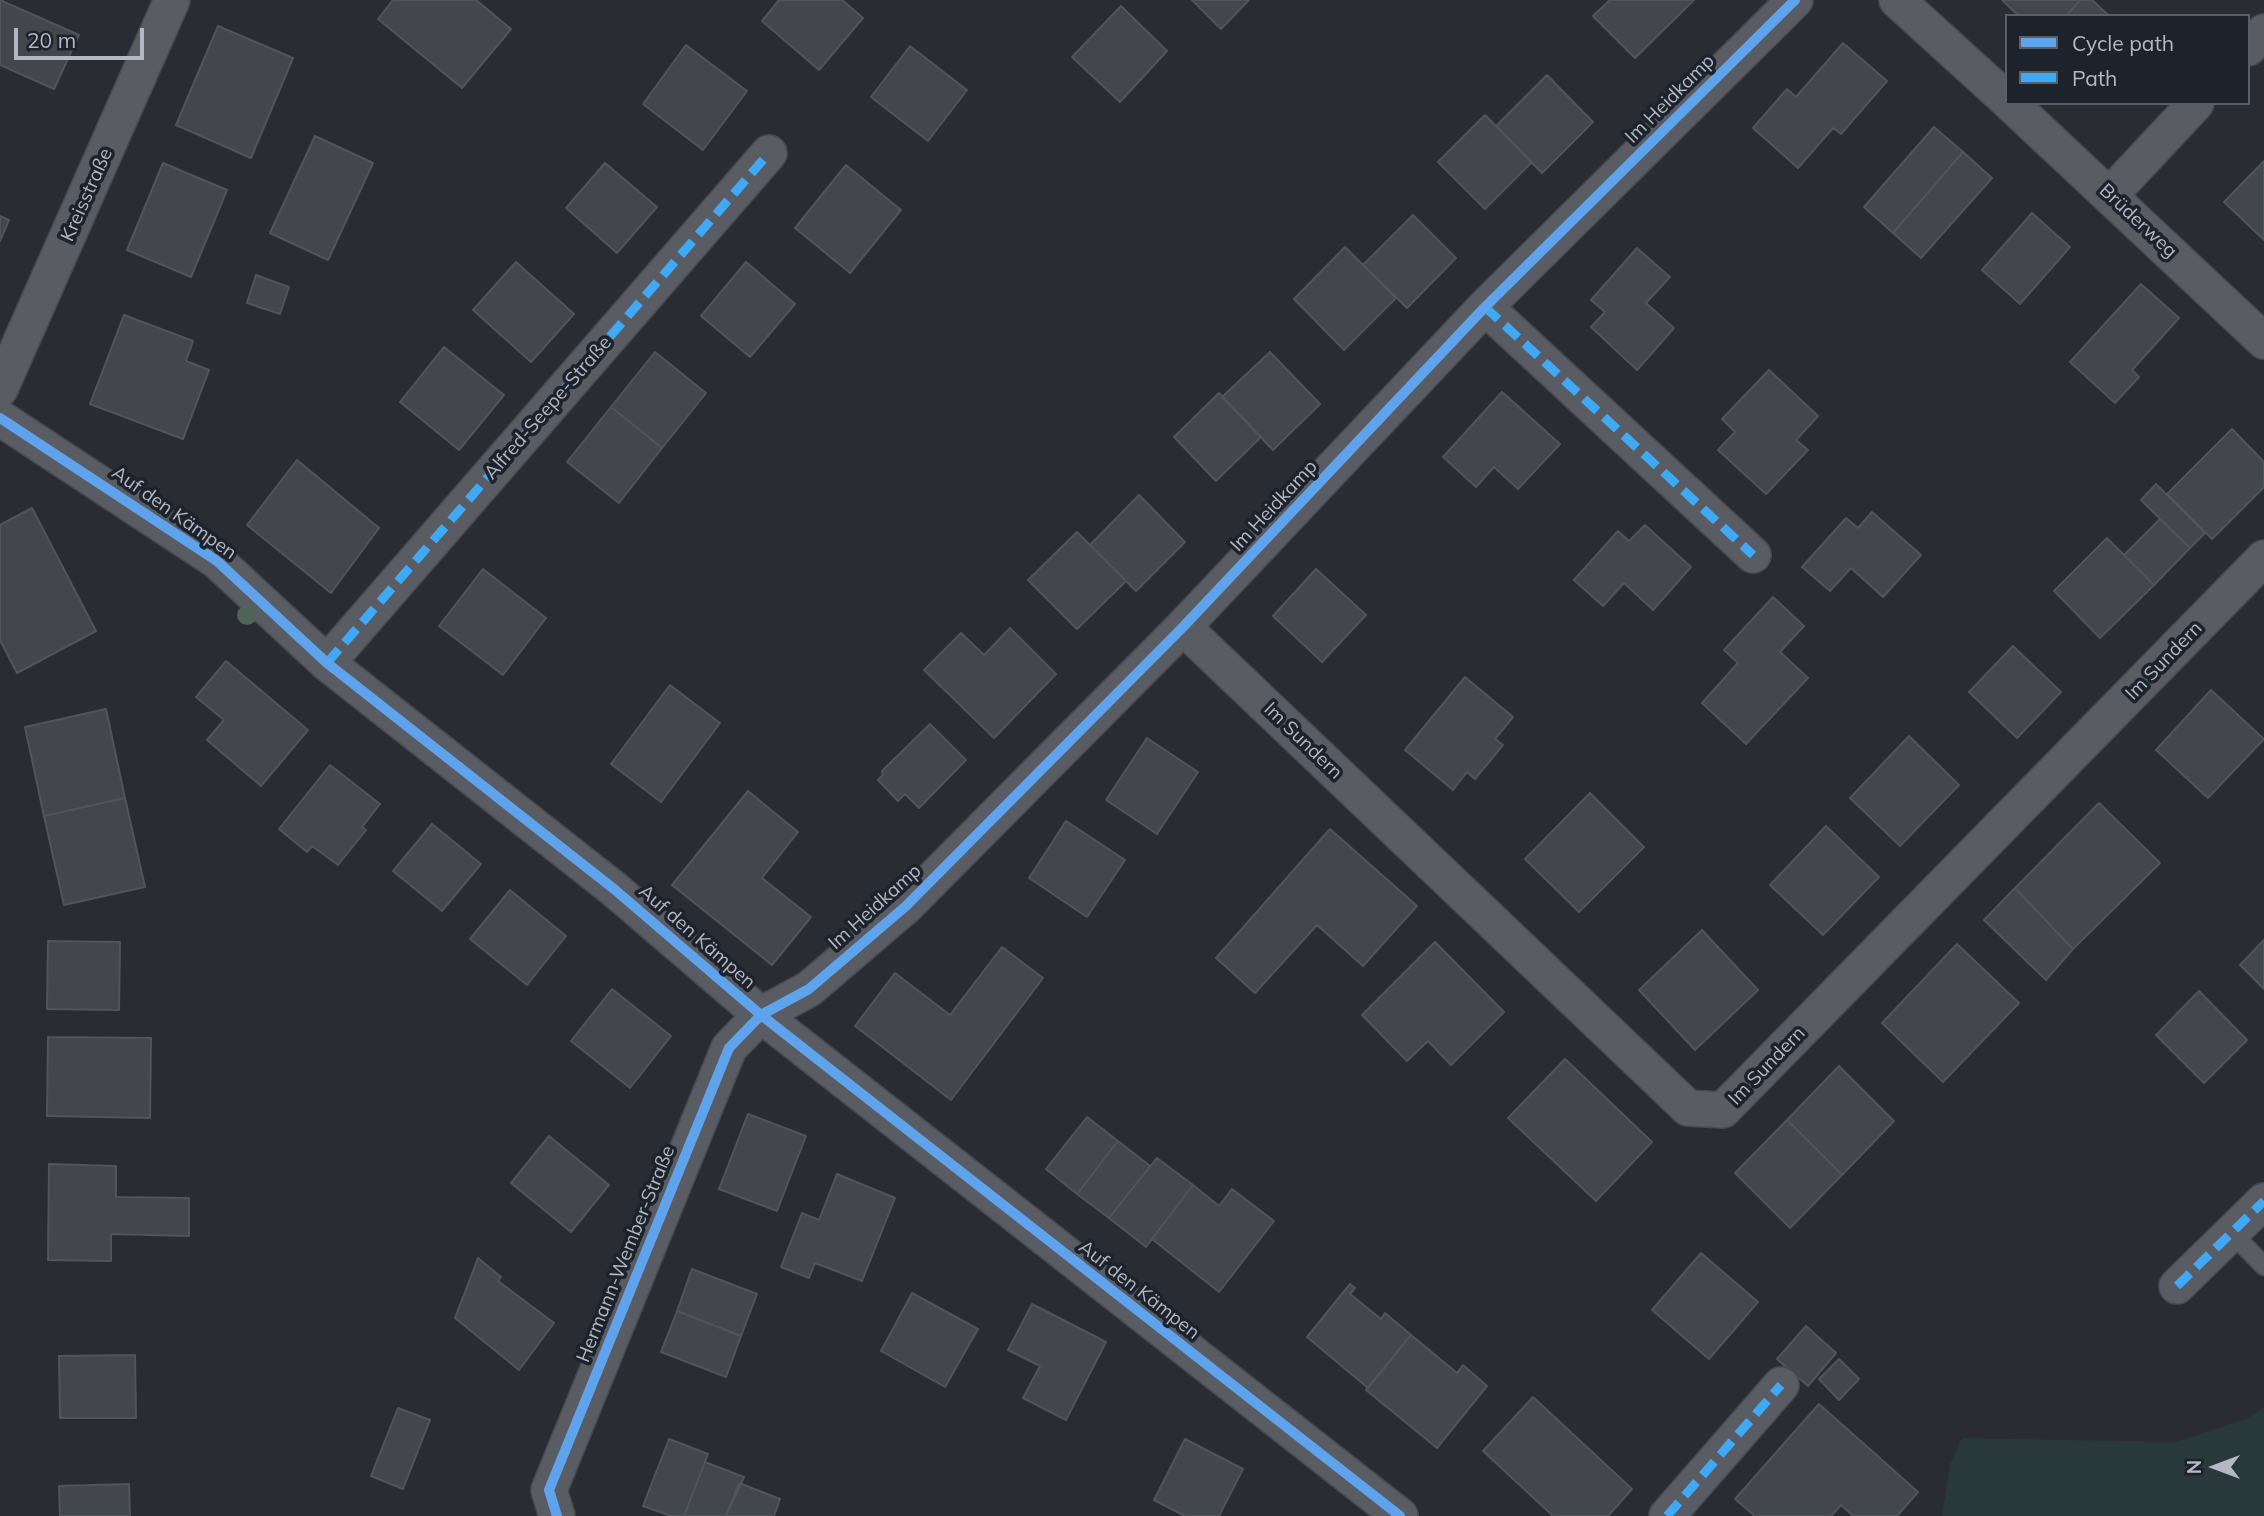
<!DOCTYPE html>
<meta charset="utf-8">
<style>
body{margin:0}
#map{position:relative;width:2264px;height:1516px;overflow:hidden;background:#292d33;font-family:Mulish,sans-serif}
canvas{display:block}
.legend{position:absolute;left:2005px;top:14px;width:245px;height:91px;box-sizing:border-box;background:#1d232d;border:2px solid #595f69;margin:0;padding:9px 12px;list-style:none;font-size:21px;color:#b3b9c4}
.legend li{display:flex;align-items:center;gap:14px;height:35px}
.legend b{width:35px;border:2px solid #595f69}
.north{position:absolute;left:2180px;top:1432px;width:70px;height:70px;-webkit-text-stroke:5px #1d232d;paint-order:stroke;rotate:270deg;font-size:19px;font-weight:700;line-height:28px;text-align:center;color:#b3b9c4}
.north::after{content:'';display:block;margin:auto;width:24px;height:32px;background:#b3b9c4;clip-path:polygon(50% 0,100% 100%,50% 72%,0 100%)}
.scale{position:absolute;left:14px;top:28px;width:130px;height:32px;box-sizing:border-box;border:4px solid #b3b9c4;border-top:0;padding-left:9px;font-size:21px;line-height:24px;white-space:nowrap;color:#b3b9c4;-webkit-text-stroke:5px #1d232d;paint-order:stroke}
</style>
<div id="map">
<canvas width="2264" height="1516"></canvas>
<ul class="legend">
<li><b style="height:9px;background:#60a3ed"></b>Cycle path</li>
<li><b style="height:9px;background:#3fa9f5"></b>Path</li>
</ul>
<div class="north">N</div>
<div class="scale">20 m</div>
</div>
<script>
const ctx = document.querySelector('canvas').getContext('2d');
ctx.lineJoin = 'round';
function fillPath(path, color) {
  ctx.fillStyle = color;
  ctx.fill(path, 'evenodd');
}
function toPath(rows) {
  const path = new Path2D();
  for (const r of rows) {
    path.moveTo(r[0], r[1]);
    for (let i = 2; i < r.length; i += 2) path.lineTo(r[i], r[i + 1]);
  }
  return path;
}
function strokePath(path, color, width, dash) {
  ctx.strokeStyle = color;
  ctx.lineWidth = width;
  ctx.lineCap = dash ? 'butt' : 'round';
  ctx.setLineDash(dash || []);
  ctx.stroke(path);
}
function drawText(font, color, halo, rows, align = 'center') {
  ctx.font = font + ' Mulish,sans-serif';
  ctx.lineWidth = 7;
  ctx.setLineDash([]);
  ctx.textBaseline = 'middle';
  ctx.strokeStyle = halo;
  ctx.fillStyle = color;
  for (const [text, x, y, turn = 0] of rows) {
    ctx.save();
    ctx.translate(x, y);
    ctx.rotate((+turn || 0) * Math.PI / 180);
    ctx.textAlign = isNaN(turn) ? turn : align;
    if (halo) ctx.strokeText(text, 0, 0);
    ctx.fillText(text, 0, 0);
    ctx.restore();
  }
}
fillPath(toPath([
 [2264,1407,2264,1516,1942,1516,1950,1464,1962,1438,2177,1442,2246,1419]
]), '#29383a');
const building = toPath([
 [0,0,79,35,54,89,0,65,0,0],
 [393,0,476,0,511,29,462,88,378,19,393,0],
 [779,0,842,0,863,18,819,70,762,21,779,0],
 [1192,0,1249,0,1221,29,1192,0],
 [1610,0,1694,0,1635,58,1593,16,1610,0],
 [2002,0,2080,0,2066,16,2019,16,2002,0],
 [2080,0,2092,0,2109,16,2066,16,2080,0],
 [1121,6,1167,51,1120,102,1072,57,1121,6],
 [218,26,293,58,251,158,176,125,218,26],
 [1843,43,1887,81,1841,134,1833,128,1798,168,1753,128,1787,89,1796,97,1843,43],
 [686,45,747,91,703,150,643,104,686,45],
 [910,46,967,90,928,141,871,97,910,46],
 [1547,75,1593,122,1542,173,1496,126,1547,75],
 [1485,115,1532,162,1485,209,1438,162,1485,115],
 [1934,127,1963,152,1893,233,1864,207,1934,127],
 [315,136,373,163,328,260,270,233,315,136],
 [1963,152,1992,178,1921,258,1893,233,1963,152],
 [2264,161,2264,240,2224,202,2264,161],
 [163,163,227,190,191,277,127,250,163,163],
 [605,163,657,207,617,253,566,208,605,163],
 [846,165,901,210,850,273,795,228,846,165],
 [2032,213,2070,247,2020,304,1982,270,2032,213],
 [1413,215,1456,258,1407,308,1363,265,1413,215],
 [0,216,9,220,0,241,0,216],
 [1345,247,1396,298,1344,350,1294,299,1345,247],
 [1637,248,1670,277,1646,303,1674,328,1637,370,1591,327,1605,312,1591,300,1637,248],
 [516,262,574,314,531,362,473,310,516,262],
 [746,262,795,304,750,357,701,316,746,262],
 [256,275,289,287,280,314,247,303,256,275],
 [2141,284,2179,318,2132,370,2139,377,2115,403,2070,362,2141,284],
 [124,315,193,341,186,361,209,370,183,439,90,404,124,315],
 [444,347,504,395,459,450,400,402,444,347],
 [655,352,706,393,662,448,611,407,655,352],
 [1270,352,1320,404,1273,450,1222,397,1270,352],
 [1769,370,1818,416,1796,440,1808,450,1766,494,1718,450,1735,432,1722,419,1769,370],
 [1502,392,1560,444,1518,489,1494,467,1476,487,1443,457,1502,392],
 [1219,393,1261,437,1216,481,1174,437,1219,393],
 [611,407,662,448,619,503,567,462,611,407],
 [2232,429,2264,462,2264,487,2212,539,2167,494,2232,429],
 [297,460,379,528,331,593,247,525,297,460],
 [2156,484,2205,533,2190,548,2141,500,2156,484],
 [1139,495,1185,542,1136,591,1090,545,1139,495],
 [32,508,96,631,17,673,0,640,0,525,32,508],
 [1872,512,1921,555,1883,597,1851,568,1830,591,1802,567,1846,518,1858,528,1872,512],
 [2160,519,2190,548,2154,585,2124,555,2160,519],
 [1645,525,1691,567,1653,610,1624,583,1603,606,1574,580,1618,531,1629,541,1645,525],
 [1077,532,1126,581,1077,629,1028,580,1077,532],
 [2107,538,2154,585,2100,638,2054,591,2107,538],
 [483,569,546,618,503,675,439,626,483,569],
 [1316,569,1366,615,1322,662,1273,616,1316,569],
 [1773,597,1804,626,1780,652,1808,678,1746,744,1702,703,1738,663,1724,650,1773,597],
 [1010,628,1056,674,994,738,924,670,961,633,984,655,1010,628],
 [2013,646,2061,692,2017,738,1969,692,2013,646],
 [226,661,308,730,261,786,207,740,224,720,196,697,226,661],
 [1465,677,1513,717,1495,739,1503,745,1475,779,1467,772,1453,790,1405,750,1465,677],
 [670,685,720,723,661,802,611,764,670,685],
 [2211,690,2264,739,2208,798,2156,750,2211,690],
 [106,709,125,798,44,816,25,727,106,709],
 [930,724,966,760,919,808,905,794,898,801,878,780,883,775,882,771,930,724],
 [1909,736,1959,785,1900,846,1850,798,1909,736],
 [1147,738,1198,772,1157,834,1106,800,1147,738],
 [330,765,380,804,362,827,366,830,338,865,312,846,307,852,279,829,330,765],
 [748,791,798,832,762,878,811,917,772,965,672,885,748,791],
 [1590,793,1644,847,1579,912,1525,859,1590,793],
 [125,798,145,887,64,905,44,816,125,798],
 [2099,803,2160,863,2073,949,2015,888,2099,803],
 [1066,821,1125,860,1087,917,1029,878,1066,821],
 [432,824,481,864,442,911,393,871,432,824],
 [1826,826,1879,877,1823,935,1770,885,1826,826],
 [1330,829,1417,906,1363,966,1317,925,1255,993,1216,958,1330,829],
 [2015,888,2073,949,2046,980,1984,920,2015,888],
 [510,890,566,936,527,985,470,939,510,890],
 [1702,930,1758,990,1695,1050,1639,990,1702,930],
 [2264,940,2264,989,2240,965,2264,940],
 [48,941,120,942,119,1010,47,1009,48,941],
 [1435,942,1504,1012,1451,1065,1428,1041,1407,1061,1362,1015,1435,942],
 [1957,944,2019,1003,1943,1082,1882,1023,1957,944],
 [1002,947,1043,978,951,1100,855,1026,895,973,950,1015,1002,947],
 [612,989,671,1036,630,1088,571,1041,612,989],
 [2199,991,2247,1040,2204,1083,2156,1035,2199,991],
 [48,1037,151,1038,150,1118,47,1116,48,1037],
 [1565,1059,1652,1142,1596,1201,1508,1118,1565,1059],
 [1839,1066,1894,1121,1842,1175,1787,1120,1839,1066],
 [748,1114,806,1136,777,1211,719,1189,748,1114],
 [1087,1117,1118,1141,1077,1194,1046,1169,1087,1117],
 [1787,1120,1842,1175,1790,1228,1735,1173,1787,1120],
 [549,1136,609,1185,571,1232,511,1183,549,1136],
 [1118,1141,1150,1166,1109,1218,1077,1194,1118,1141],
 [1157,1158,1193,1185,1146,1247,1109,1218,1157,1158],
 [49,1164,116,1166,116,1197,189,1198,189,1236,111,1234,111,1261,48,1260,49,1164],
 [837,1174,895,1198,862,1281,815,1263,809,1278,781,1267,802,1213,819,1220,837,1174],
 [1193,1185,1219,1206,1232,1189,1274,1221,1219,1292,1152,1239,1193,1185],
 [1701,1253,1758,1302,1709,1359,1652,1310,1701,1253],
 [478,1258,501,1277,498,1281,554,1323,519,1370,455,1318,478,1258],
 [692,1269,757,1294,741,1336,677,1311,692,1269],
 [1350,1284,1355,1288,1350,1294,1381,1319,1385,1313,1411,1335,1368,1388,1307,1337,1350,1284],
 [912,1293,978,1329,945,1387,881,1351,912,1293],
 [1032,1304,1106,1342,1066,1420,1023,1398,1040,1366,1008,1350,1032,1304],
 [677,1311,741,1336,726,1377,661,1352,677,1311],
 [1806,1326,1836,1353,1808,1386,1777,1359,1806,1326],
 [1411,1335,1457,1373,1463,1365,1487,1386,1437,1448,1366,1390,1411,1335],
 [135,1355,136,1418,60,1418,59,1356,135,1355],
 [1839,1359,1859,1379,1839,1400,1819,1379,1839,1359],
 [1533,1397,1632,1489,1608,1516,1553,1516,1483,1451,1533,1397],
 [1819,1404,1918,1492,1897,1516,1853,1516,1841,1505,1831,1516,1755,1516,1735,1499,1819,1404],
 [398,1408,430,1420,403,1489,371,1476,398,1408],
 [669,1439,708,1454,684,1516,671,1516,643,1506,669,1439],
 [1185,1439,1243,1469,1219,1516,1185,1516,1154,1500,1185,1439],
 [705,1462,744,1477,726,1516,684,1516,705,1462],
 [739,1483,780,1499,774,1516,726,1516,739,1483],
 [129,1484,130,1516,60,1516,59,1486,129,1484]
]);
fillPath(building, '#43464c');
strokePath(building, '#50545b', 2);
const service = toPath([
 [2232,1233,2264,1266]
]);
const minor = toPath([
 [1897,0,2007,100],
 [2248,48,2264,32],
 [2010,103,2264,341],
 [2110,195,2196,103],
 [1485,307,1753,555],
 [0,389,172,0],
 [0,418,217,561,327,663,614,889,761,1015,1400,1516],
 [1183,627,1688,1108,1723,1110,2264,558],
 [327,663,769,153],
 [2177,1286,2264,1201],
 [557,1516,549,1490,729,1048,761,1015,809,989,906,906,1183,627,1485,307,1795,0],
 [1667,1516,1781,1385]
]);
strokePath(service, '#46494e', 21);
strokePath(minor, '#46494e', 38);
strokePath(service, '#595c62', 18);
strokePath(minor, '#595c62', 35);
strokePath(toPath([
 [1485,307,1753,555],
 [327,663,769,153],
 [2177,1286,2264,1201],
 [1667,1516,1781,1385]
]), '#3fa9f5', 9, [18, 9]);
strokePath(toPath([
 [0,418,217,561,327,663,614,889,761,1015,1400,1516],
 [557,1516,549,1490,729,1048,761,1015,809,989,906,906,1183,627,1485,307,1795,0]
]), '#60a3ed', 10);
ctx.fillStyle = '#4e6558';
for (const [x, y] of [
 [247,615]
]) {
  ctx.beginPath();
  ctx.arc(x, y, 10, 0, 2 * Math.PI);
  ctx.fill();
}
drawText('19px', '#b3b9c4', '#1d232d', [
 ["Im Heidkamp",1670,99,-45],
 ["Kreisstraße",87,195,-66],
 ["Brüderweg",2138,221,43],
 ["Alfred-Seepe-Straße",548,408,-49],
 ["Im Heidkamp",1274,506,-47],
 ["Auf den Kämpen",174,513,35],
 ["Im Sundern",2164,661,-46],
 ["Im Sundern",1303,741,44],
 ["Im Heidkamp",875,907,-42],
 ["Auf den Kämpen",697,937,41],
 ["Im Sundern",1767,1066,-46],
 ["Hermann-Wember-Straße",626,1254,-68],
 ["Auf den Kämpen",1139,1290,38]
]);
</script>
